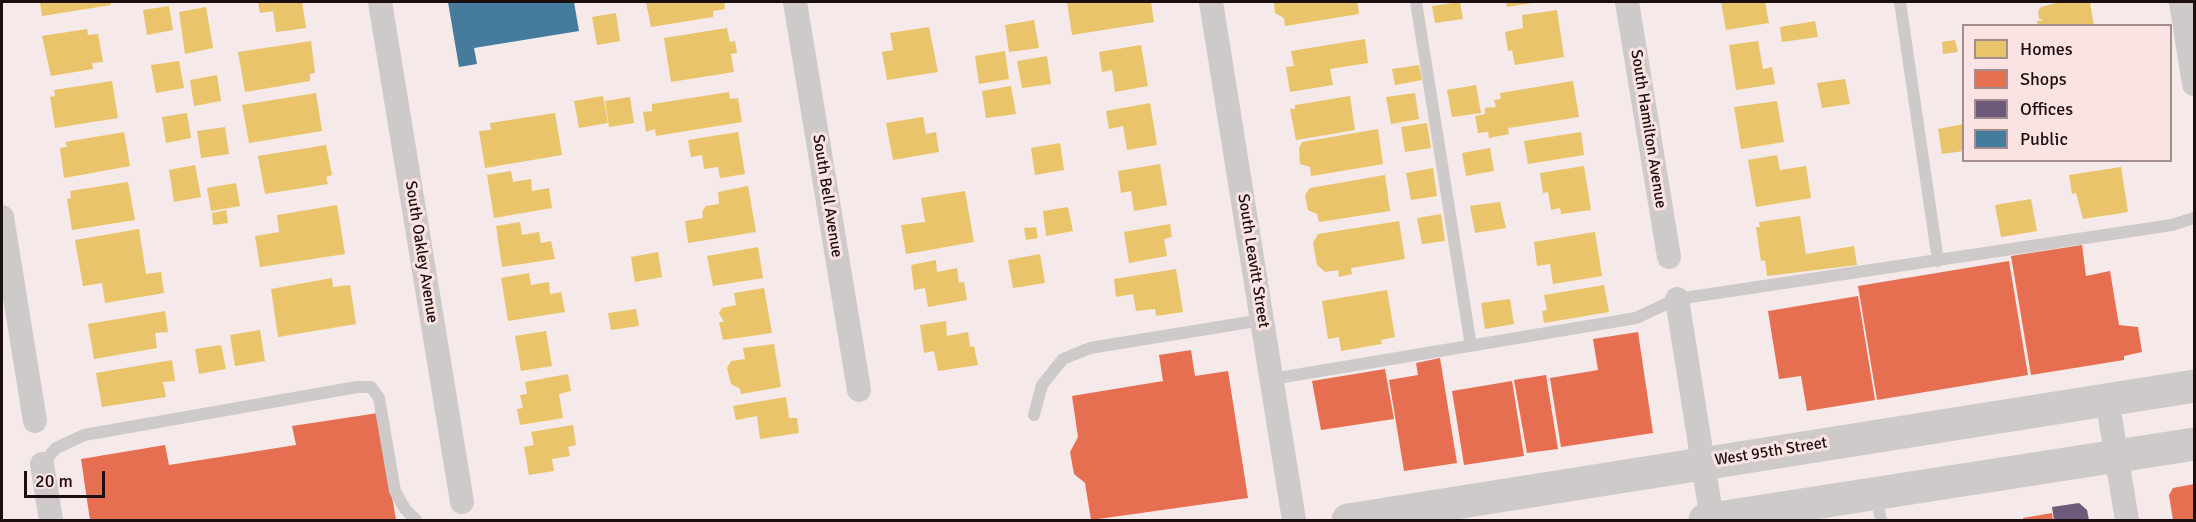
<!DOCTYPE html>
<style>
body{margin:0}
#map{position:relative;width:2196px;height:522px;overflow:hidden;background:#f6e9e9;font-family:Signika,sans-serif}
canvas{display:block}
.frame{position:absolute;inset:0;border:3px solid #1c0f0f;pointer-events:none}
.legend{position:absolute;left:1962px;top:24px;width:210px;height:138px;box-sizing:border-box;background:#fce3e3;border:2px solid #a28e8e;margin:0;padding:8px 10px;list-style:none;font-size:18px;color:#1c0f0f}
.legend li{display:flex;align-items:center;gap:12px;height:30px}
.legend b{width:30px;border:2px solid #a28e8e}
.scale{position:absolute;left:24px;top:471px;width:81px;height:27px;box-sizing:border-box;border:3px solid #1c0f0f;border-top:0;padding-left:8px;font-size:18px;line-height:21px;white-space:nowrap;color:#1c0f0f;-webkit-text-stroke:4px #fce3e3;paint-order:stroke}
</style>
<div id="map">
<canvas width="2196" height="522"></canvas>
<div class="frame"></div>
<ul class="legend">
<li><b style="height:16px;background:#e9c46a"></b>Homes</li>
<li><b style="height:16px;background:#e76f51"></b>Shops</li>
<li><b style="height:16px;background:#6d597a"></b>Offices</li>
<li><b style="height:16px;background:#457b9d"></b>Public</li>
</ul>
<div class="scale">20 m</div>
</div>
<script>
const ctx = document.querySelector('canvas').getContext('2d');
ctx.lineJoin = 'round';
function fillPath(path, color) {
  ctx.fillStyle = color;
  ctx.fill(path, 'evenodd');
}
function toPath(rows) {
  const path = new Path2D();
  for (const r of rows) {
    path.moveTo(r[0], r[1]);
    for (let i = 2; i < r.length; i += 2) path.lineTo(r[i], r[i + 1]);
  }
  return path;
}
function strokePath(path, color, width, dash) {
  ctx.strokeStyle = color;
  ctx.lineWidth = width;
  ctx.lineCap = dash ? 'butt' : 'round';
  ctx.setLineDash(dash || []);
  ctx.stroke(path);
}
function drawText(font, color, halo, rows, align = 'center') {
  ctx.font = font + ' Signika,sans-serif';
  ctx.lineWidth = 6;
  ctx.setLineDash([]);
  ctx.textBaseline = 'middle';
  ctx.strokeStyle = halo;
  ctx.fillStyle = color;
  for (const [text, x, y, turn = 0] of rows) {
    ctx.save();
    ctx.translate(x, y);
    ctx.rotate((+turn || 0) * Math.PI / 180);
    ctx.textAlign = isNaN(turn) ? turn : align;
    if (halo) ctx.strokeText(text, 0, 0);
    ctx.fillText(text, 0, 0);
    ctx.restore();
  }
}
fillPath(toPath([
 [40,2,110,2,111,5,42,16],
 [258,2,302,2,306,28,276,32,273,11,260,13],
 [646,2,724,2,725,9,713,11,713,17,651,27],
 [1067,2,1151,2,1154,22,1072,35],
 [1274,2,1357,2,1359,14,1285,26,1284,18,1275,13],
 [1460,2,1463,19,1435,23,1432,6],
 [1506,2,1532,2,1532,3,1507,7],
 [1721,2,1765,2,1769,23,1726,30],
 [2061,2,2090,2,2094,26,2038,26,2037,21,2043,20,2039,18,2038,11,2041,7],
 [169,6,173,30,147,35,143,10],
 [206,7,213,48,185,54,179,12],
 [1557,10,1564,57,1515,65,1512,50,1508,51,1505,32,1523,28,1522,15],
 [616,13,620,41,597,45,592,17],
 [1034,20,1039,48,1009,52,1005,25],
 [1815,21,1818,37,1782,42,1780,27],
 [929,27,938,72,887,80,882,52,893,50,890,33],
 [727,28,730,42,735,41,737,53,731,54,734,72,671,82,664,38],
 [87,29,88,35,98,34,103,62,92,63,93,69,51,76,42,36],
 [1365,39,1368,63,1330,69,1333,85,1290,92,1286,67,1294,66,1291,51],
 [1955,40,1958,52,1943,54,1942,42],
 [311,41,315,73,310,74,310,81,245,92,238,52],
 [1758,41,1763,69,1772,67,1775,84,1736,90,1729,45],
 [1141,45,1148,86,1115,92,1112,70,1102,72,1099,52],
 [1005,51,1009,79,979,84,975,56],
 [1047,56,1051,84,1022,88,1017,61],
 [179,61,184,88,156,93,151,65],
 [1419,65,1422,80,1395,85,1392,69],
 [217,75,221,101,194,106,190,80],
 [1845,79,1850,104,1822,108,1817,83],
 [112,81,118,118,55,128,50,97,55,96,54,90],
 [1573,81,1579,117,1508,128,1509,134,1489,138,1488,132,1478,133,1475,116,1485,114,1485,108,1496,107,1494,100,1501,99,1500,93],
 [1476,85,1481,113,1452,117,1447,90],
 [1011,86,1016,114,986,118,982,91],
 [729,92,730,99,738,98,742,122,656,136,655,129,646,132,643,112,652,111,652,104],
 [316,93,322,131,249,143,242,105],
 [1415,93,1419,119,1391,124,1386,97],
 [603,96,608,123,579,128,574,101],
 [1350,96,1355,130,1296,140,1290,109,1295,109,1295,105],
 [630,97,634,123,609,127,605,101],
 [1777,101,1784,142,1741,149,1734,107],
 [1150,103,1157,145,1127,150,1123,126,1109,129,1106,111],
 [187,113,191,138,166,143,162,117],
 [555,113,562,155,485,168,479,131,491,130,490,123],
 [923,117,926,134,936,132,939,152,893,160,886,123],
 [1427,123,1431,148,1405,152,1401,127],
 [1964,124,1964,151,1942,154,1938,129],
 [225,127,229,154,201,158,197,131],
 [1378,129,1383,164,1311,176,1310,167,1300,164,1299,148,1302,142],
 [124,132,130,166,64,178,60,148,67,147,65,142],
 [738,132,745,174,720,178,718,167,704,169,702,155,691,157,688,140],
 [1581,132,1584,155,1528,164,1524,141],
 [1060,143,1064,170,1035,175,1031,148],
 [326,145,332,175,326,177,328,184,265,194,258,156],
 [1490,148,1494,171,1466,176,1462,153],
 [1777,155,1780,170,1806,166,1811,198,1756,207,1748,160],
 [1160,164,1167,205,1134,211,1131,191,1121,193,1118,171],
 [195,165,201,197,174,202,169,170],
 [1584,166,1591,210,1561,214,1560,208,1551,210,1548,192,1543,193,1540,173],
 [2121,167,2128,212,2083,219,2076,193,2072,194,2069,175],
 [1433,168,1437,196,1411,200,1406,173],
 [511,171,513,182,531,179,532,191,549,188,552,208,494,218,487,175],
 [1385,175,1390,211,1319,222,1317,214,1308,210,1305,195,1310,188],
 [128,182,135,220,72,230,67,199,71,198,70,191],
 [236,183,240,206,211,211,207,188],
 [748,186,756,232,688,243,685,221,703,218,702,212,706,206,719,204,718,192],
 [965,191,974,242,906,254,901,225,925,222,921,198],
 [2031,199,2037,231,2001,237,1995,205],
 [1500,202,1506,228,1475,233,1470,206],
 [337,205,345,254,260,267,255,236,279,232,277,215],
 [1068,207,1073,231,1046,236,1043,211],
 [226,210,228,223,213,225,212,213],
 [1441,214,1445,241,1422,244,1417,218],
 [1800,216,1806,254,1854,246,1857,265,1767,276,1765,260,1761,261,1756,227,1760,227,1759,222],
 [1399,221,1405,259,1351,268,1352,274,1339,277,1338,270,1325,272,1317,265,1313,243,1318,234],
 [520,222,522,235,539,232,541,243,551,241,555,259,502,267,496,226],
 [1170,224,1172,237,1164,239,1167,256,1129,263,1124,232],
 [1036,227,1038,238,1026,240,1024,228],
 [139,229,146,274,161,272,164,293,105,303,102,283,83,286,75,240],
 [1595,232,1602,276,1553,284,1550,264,1537,266,1534,242],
 [758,247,763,278,713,286,707,256],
 [658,252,662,277,635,282,631,257],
 [1040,254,1045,283,1013,288,1008,260],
 [936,260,937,272,957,268,959,283,964,282,967,300,928,307,925,288,914,290,911,265],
 [1176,269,1183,312,1156,316,1155,309,1136,311,1133,294,1116,297,1114,279],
 [529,273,531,285,549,282,550,294,561,292,565,312,508,321,501,278],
 [332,278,333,287,350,285,356,324,278,337,271,289],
 [1604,285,1609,312,1544,323,1542,311,1547,310,1544,295],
 [764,288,772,333,723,340,719,322,724,322,719,313,722,308,736,305,734,293],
 [1387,290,1395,337,1381,340,1382,344,1341,351,1339,337,1328,339,1322,301],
 [1510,299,1514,324,1485,329,1481,303],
 [636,309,639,326,611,330,608,313],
 [165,311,168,332,155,333,157,348,94,359,88,324],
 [946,321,947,336,968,332,970,347,974,346,978,365,938,371,934,351,924,353,920,325],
 [260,330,265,361,235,366,230,335],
 [546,331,552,366,521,371,515,336],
 [774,344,781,387,741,394,740,389,731,384,727,368,731,361,745,359,743,348],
 [221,345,226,369,199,374,195,349],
 [172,360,175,381,163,382,166,397,102,407,96,373],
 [568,374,571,391,559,394,563,418,520,425,517,409,523,408,520,395,527,394,525,382],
 [786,397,789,418,797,418,799,433,760,439,757,416,736,420,733,406],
 [573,425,576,445,568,447,570,456,552,459,554,471,529,475,524,447,534,445,531,432]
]), '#e9c46a');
fillPath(toPath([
 [2082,245,2086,276,2110,271,2119,325,2138,327,2142,352,2124,356,2124,360,2031,375,2011,256],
 [2009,261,2028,375,1877,400,1858,286],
 [1858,296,1875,400,1807,411,1801,376,1779,379,1768,311],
 [1638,332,1653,433,1561,447,1550,378,1598,370,1593,339],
 [1191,350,1195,376,1228,371,1248,498,1091,520,1085,483,1074,474,1070,452,1078,437,1072,396,1163,381,1159,355],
 [1440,358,1457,463,1404,471,1389,380,1418,375,1416,363],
 [1385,369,1394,419,1321,430,1312,381],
 [1546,375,1558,449,1527,453,1514,380],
 [1512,381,1524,456,1464,465,1452,391],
 [378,413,396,520,90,520,81,459,165,445,169,465,296,445,292,426],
 [2194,484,2194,520,2173,520,2169,495,2173,488],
 [2052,513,2053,520,2023,520,2023,518]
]), '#e76f51');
fillPath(toPath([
 [2079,503,2087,510,2089,520,2054,520,2052,507]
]), '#6d597a');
fillPath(toPath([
 [448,2,574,2,579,31,474,48,477,64,459,67]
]), '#457b9d');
strokePath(toPath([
 [1416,2,1471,346],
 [1900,2,1938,261],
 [1272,379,1636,318,1677,299,2172,225,2194,218],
 [1034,415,1042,385,1063,359,1090,348,1262,320],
 [42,464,56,448,84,435,357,387,371,387,379,398,395,491,405,509,416,520],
 [1876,495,1881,520]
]), '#cfcaca', 12);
strokePath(toPath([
 [380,2,462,502],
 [795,2,859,390],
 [1211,2,1294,520],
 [1627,2,1669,257],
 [2181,2,2194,84],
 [2,217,35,421],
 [1677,299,1712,520],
 [2107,399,2127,520],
 [42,464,51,520]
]), '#cfcaca', 24);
strokePath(toPath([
 [1348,520,2194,386],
 [1705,520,2194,444]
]), '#cfcaca', 33);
drawText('16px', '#1c0f0f', '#fce3e3', [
 ["South Hamilton Avenue",1648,129,81],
 ["South Bell Avenue",827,196,81],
 ["South Oakley Avenue",421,252,81],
 ["South Leavitt Street",1253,261,81],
 ["West 95th Street",1771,452,-9]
]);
</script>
